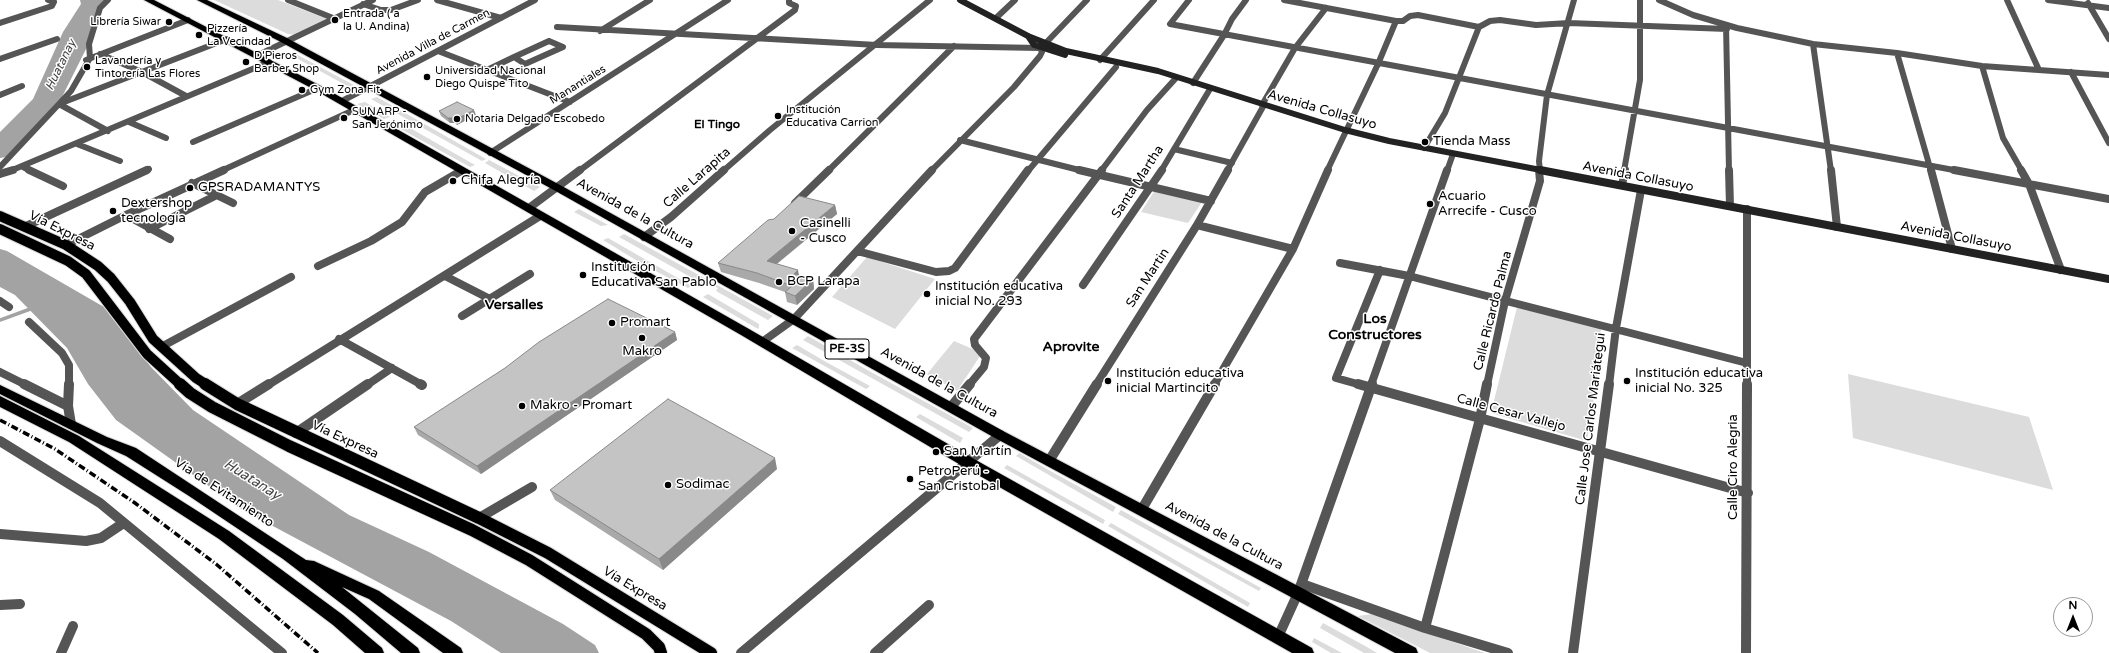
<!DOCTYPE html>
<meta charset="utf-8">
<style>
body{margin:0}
#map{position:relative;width:2109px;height:653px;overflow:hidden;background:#fff;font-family:"Varela Round",sans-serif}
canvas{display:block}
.north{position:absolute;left:2053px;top:597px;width:40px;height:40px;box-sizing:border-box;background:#fff;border:1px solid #999;border-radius:50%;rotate:0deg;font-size:11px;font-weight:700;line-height:16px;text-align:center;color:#000}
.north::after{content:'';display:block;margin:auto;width:14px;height:18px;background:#000;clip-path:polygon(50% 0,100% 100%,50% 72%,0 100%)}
</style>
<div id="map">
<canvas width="2109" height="653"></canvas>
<div class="north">N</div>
</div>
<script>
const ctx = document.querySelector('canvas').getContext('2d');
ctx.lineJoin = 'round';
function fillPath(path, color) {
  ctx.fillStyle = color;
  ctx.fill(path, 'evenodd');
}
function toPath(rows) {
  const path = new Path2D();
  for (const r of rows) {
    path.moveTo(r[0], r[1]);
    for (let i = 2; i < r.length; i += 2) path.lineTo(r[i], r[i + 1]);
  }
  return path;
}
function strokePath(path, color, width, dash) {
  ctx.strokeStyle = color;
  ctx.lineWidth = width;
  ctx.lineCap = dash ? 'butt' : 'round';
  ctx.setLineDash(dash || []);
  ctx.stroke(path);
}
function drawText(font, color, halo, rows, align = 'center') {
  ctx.font = font + ' "Varela Round",sans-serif';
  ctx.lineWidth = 3;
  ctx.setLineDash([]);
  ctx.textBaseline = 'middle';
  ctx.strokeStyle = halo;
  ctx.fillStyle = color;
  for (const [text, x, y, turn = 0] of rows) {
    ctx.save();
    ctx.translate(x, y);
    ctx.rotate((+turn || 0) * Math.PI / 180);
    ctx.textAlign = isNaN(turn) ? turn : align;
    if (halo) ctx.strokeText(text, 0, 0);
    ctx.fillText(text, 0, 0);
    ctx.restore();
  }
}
fillPath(toPath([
 [214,0,278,0,327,19,295,35,288,34],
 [294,53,354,85,349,87,289,54],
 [377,97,486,159,482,161,371,99],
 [365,102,390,117,384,119,357,104],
 [403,124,475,165,470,167,397,127],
 [489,160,540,187,534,191,485,163],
 [1155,190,1202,202,1188,223,1141,212],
 [579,209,608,225,601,226,574,212],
 [624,234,708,280,773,316,768,320,716,291,718,288,706,282,703,284,619,237],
 [608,238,676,277,692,286,688,288,644,265,603,240],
 [867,257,935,279,895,329,832,297],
 [708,294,759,324,759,327,758,329,703,297],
 [1517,307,1601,328,1599,349,1601,352,1587,441,1491,413],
 [808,336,871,372,973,428,969,432,803,340],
 [954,341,982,353,957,391,927,374],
 [797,345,826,362,870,386,866,389,792,348],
 [1848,374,2029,417,2053,490,1853,438],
 [920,414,963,438,960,443,916,417],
 [1019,453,1054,473,1116,507,1113,512,1016,456],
 [1007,465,1105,520,1103,524,1004,468],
 [1121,510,1169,537,1261,588,1259,591,1118,514],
 [1111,523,1250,603,1248,607,1108,526],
 [1372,614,1485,653,1430,653,1358,616],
 [1323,623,1367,647,1377,653,1364,653,1320,628],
 [1314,638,1342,653,1331,653,1312,642]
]), '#dcdcdc');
fillPath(toPath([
 [80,0,102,0,95,8,83,41,53,99,0,153,0,132,33,99,63,32,81,4],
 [0,255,97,312,144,372,185,416,341,522,420,559,554,632,586,653,501,653,451,621,241,509,116,420,88,384,67,348,15,295,0,287]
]), '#a3a3a3');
strokePath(toPath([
 [0,320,33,308]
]), '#a3a3a3', 3.5);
fillPath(toPath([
 [95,0,109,0,101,9,90,41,61,99,6,157,0,158,0,144,46,97,76,41,88,8,95,0],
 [0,249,7,251,104,307,151,367,193,410,349,515,429,552,563,624,595,645,599,653,564,653,545,640,411,566,333,529,177,422,137,377,90,317,0,263,0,249]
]), '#a3a3a3');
const primaryFar1 = toPath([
 [0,216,66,245,98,266,111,278,130,302,153,339,196,378,207,385],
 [0,229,68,261,86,274,147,354,181,385]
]);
const primary = toPath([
 [180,384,190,393,212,407,289,446,472,530,529,560,646,634,659,647,661,653],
 [205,384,237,404,479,518,548,553,711,653]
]);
const highway = toPath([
 [144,0,154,0,321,86,749,329,974,459,1312,648,1314,653,1292,653,964,467,741,335,315,90,144,0],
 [197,0,207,0,285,37,560,185,1005,432,1416,648,1418,653,1395,653,995,438,552,189,279,41,197,0],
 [0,385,107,437,136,448,306,560,314,561,379,591,461,648,463,653,443,653,369,599,342,587,418,648,420,653,401,653,355,614,283,559,189,496,126,456,97,443,0,394,0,385],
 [0,396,79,436,229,531,343,615,382,648,384,653,365,653,333,625,219,539,69,442,0,407,0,396]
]);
strokePath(primaryFar1, '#dbdbdb', 12);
strokePath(primary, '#dbdbdb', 14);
strokePath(highway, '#dbdbdb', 2);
strokePath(toPath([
 [108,0,100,8,89,44,90,58,71,91,59,104,108,131],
 [288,0,333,18],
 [437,0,501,18],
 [1189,0,1170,24,1959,171],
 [1284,0,1396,21,1403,21,1410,16,1418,15,1479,27,1490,21,1500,20,1536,25,1569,23,1727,29],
 [1659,0,1693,15,1737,28,1813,44,1897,53,1982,66,2109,75],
 [2007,0,2039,70],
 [2048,0,2109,8],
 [2088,3,2109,39],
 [363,4,381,10,391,10,418,0],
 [996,18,1015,0],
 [0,23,52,6,54,2,48,0],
 [1726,25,1729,171],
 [557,27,877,45,1040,48],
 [600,31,650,0],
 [549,41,563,47,525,64,514,57,549,41],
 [1813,44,1831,171],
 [1041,48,1087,0],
 [438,51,570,102],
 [1897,53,1931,171],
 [100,54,142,72,186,96],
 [256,56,373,0],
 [0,59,57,39],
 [86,60,188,20],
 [1100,60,1154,0],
 [1982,66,2003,138,2022,171],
 [487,70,514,57],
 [2071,72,2109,143],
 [1193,83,1224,35,1232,19,1246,0],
 [0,95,22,86],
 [342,101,535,0],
 [1262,105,1295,48,1326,8],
 [129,122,166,138],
 [960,140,1083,171],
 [193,142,318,88],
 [77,144,120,161],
 [1424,148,1445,113,1479,27],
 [1174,149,1232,163],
 [490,153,728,0],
 [0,167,59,104,227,39],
 [23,167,31,171],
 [10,171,269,62],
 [145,171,149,169],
 [221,171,356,109],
 [579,171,795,10,796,6,789,3,789,0],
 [723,171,770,130,930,0],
 [828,171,954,46],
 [931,171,1014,87,1040,56,1042,52,1040,48],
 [1028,171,1116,67],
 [1101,171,1147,110,1176,78],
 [1161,171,1210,89],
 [1227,171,1264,105],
 [1327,171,1378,64,1396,21],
 [1447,171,1453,154],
 [1540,171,1539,161,1547,95,1574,0],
 [1624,171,1640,80,1640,0]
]), '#555', 6);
strokePath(toPath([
 [29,170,63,186],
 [1079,170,1211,201],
 [1729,170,1730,206],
 [1831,170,1837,227],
 [1931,170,1952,249],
 [1954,170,2109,199],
 [2021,170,2029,184,2061,270],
 [0,174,13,170],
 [192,183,233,203],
 [1622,185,1625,170],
 [795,203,829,170],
 [529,208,580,170],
 [1197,225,1293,249],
 [24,227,147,170],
 [149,229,217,195],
 [644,237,671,217,724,170],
 [170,239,126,215,224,170],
 [66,245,126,215],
 [857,251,936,272,949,271,955,268,1028,170],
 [1340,263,1409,276,1747,363],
 [318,266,371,241,402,222,425,192,461,171],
 [445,276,490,299],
 [1083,285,1162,170],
 [0,301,9,307],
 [462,316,530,274],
 [29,322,62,353,69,365,69,385],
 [339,339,422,385],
 [762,342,794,319,932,170],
 [161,347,291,277],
 [0,372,26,385],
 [268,385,540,216],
 [367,385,392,368],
 [969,385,984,367,986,358,975,345,974,339,1102,170],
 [1096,385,1197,225,1228,170],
 [1214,385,1293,249,1328,170],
 [1361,385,1336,378,1380,270],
 [1371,385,1447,170],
 [1487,385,1505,301,1540,181,1539,170],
 [1609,385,1616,328,1641,190],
 [1747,385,1747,209]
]), '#555', 8);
strokePath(toPath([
 [24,384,68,406],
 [69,384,68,406,71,424],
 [420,384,422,385],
 [1358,384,1748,493],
 [237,404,269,384],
 [951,407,970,384],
 [296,433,368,384],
 [0,441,100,503,282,653],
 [1049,461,1097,384],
 [1142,509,1215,384],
 [479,518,532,487],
 [0,534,86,541,101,538,122,524],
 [1302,584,1425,628,1508,653],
 [0,605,20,604],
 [1425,628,1480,419,1487,384],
 [1278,637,1298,593,1372,384],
 [61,653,73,626],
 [741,653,1000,435],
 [875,653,929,605],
 [1573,653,1609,384],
 [1746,653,1747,384]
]), '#555', 10);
strokePath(toPath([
 [960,0,1028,36,1066,51,1158,71,1345,130,1389,141,1546,171],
 [1028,36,1034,45,1065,55]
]), '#222', 6);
strokePath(toPath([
 [1540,170,2109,279]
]), '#222', 8);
strokePath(primaryFar1, '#000', 10);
strokePath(primary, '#000', 12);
fillPath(highway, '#000');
strokePath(toPath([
 [0,420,55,449,135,503,216,564,318,653]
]), '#000', 3.5, [7, 2.5, 1, 2.5]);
fillPath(toPath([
 [439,111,476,115,457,125,455,123,450,123,441,116],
 [835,205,837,214,777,264,799,275,813,279,814,289,797,305,787,302,785,292,759,283,721,272,718,263,774,219],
 [675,332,677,340,481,474,418,435,414,427],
 [777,469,663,570,555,500,550,490]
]), '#a9a9a9');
fillPath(toPath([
 [474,110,476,115,457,125,455,120],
 [448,118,453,118,455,123,450,123],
 [835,205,837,214,769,270,767,261],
 [798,270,800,280,794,274],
 [813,279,814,289,797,305,795,296],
 [675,332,677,340,481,474,477,466],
 [775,458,777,469,663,570,659,559]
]), '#898989');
const building = toPath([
 [457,102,474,110,455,120,453,118,448,118,439,111,457,102],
 [799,196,835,205,767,261,798,270,794,274,813,279,795,296,785,292,792,286,757,273,718,263,768,220,774,219,799,196],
 [608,299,675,332,477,466,414,427,505,368,539,342,608,299],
 [668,399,775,458,659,559,550,490,668,399]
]);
fillPath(building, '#c4c4c4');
strokePath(building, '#898989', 1);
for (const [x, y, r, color] of [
 [335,20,4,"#000"],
 [169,22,4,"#000"],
 [199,35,4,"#000"],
 [246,62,4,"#000"],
 [87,67,4,"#000"],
 [427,77,4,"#000"],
 [302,90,4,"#000"],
 [778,116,4,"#000"],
 [344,118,4,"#000"],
 [457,119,4,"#000"],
 [1425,142,4,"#000"],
 [453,181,4,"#000"],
 [190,188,4,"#000"],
 [1430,204,4,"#000"],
 [113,211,4,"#000"],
 [792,231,4,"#000"],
 [583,275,4,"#000"],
 [779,282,4,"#000"],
 [927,294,4,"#000"],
 [612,323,4,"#000"],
 [642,338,4,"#000"],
 [1108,381,4,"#000"],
 [1627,381,4,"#000"],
 [522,406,4,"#000"],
 [936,452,4,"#000"],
 [910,479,4,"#000"],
 [668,485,4,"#000"]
]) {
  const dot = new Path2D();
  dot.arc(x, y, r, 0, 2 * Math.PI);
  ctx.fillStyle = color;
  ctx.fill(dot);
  strokePath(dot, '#fff', 1.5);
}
drawText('11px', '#000', '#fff', [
 ["Entrada ( a",343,14],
 ["la U. Andina)",343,27],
 ["Librería Siwar",161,22,"right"],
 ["Pizzería",207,29],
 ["La Vecindad",207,42],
 ["D'Pieros",254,56],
 ["Barber Shop",254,69],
 ["Lavandería y",95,61],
 ["Tintorería Las Flores",95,74],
 ["Universidad Nacional",435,71],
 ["Diego Quispe Tito",435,84],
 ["Gym Zona Fit",310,90],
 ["Institución",786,110],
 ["Educativa Carrion",786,123],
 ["SUNARP -",352,112],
 ["San Jerónimo",352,125],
 ["Notaria Delgado Escobedo",465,119]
], 'left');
drawText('11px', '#000', '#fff', [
 ["Avenida Villa de Carmen",433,42,-28],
 ["Manantiales",578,85,-32]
]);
drawText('italic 12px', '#444', '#fff', [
 ["Huatanay",61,65,-64]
]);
drawText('bold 12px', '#000', '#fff', [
 ["El Tingo",717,125]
]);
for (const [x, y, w] of [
 [847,349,44]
]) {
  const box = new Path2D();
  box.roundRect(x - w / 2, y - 10, w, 20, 3);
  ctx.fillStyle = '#fff';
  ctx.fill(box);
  strokePath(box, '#000', 1);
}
drawText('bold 12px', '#000', null, [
 ["PE-3S",847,349]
]);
drawText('13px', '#000', '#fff', [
 ["Avenida Collasuyo",1322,110,16],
 ["Avenida Collasuyo",1638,177,11],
 ["Calle Larapita",697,178,-41],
 ["Santa Martha",1138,182,-57],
 ["Avenida de la Cultura",635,214,29],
 ["Vía Expresa",62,231,27],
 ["Avenida Collasuyo",1956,237,11],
 ["San Martin",1148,278,-57],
 ["Calle Ricardo Palma",1493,311,-76],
 ["Avenida de la Cultura",939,383,29],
 ["Calle Cesar Vallejo",1511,413,15],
 ["Calle Jose Carlos Mariátegui",1591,419,-83],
 ["Vía Expresa",345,440,25],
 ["Calle Ciro Alegria",1734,467,-90],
 ["Vía de Evitamiento",224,493,33],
 ["Avenida de la Cultura",1224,536,28],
 ["Vía Expresa",635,589,31]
]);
drawText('13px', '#000', '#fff', [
 ["Tienda Mass",1433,142],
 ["Chifa Alegría",461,181],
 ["GPSRADAMANTYS",198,188],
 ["Acuario",1438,197],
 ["Arrecife - Cusco",1438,212],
 ["Dextershop",121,204],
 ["tecnología",121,219],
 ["Casinelli",800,224],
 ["- Cusco",800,239],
 ["Institución",591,268],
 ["Educativa San Pablo",591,283],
 ["BCP Larapa",787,282],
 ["Institución educativa",935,287],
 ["inicial No. 293",935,302],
 ["Promart",620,323],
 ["Makro",642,352,"center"],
 ["Institución educativa",1116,374],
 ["inicial Martincito",1116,389],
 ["Institución educativa",1635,374],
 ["inicial No. 325",1635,389],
 ["Makro - Promart",530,406],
 ["San Martín",944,452],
 ["PetroPerú -",918,472],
 ["San Cristobal",918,487],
 ["Sodimac",676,485]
], 'left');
drawText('bold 14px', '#000', '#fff', [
 ["Versalles",514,305],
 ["Los",1375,319],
 ["Constructores",1375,335],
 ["Aprovite",1071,347]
]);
drawText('italic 14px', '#444', '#fff', [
 ["Huatanay",252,480,32]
]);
</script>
